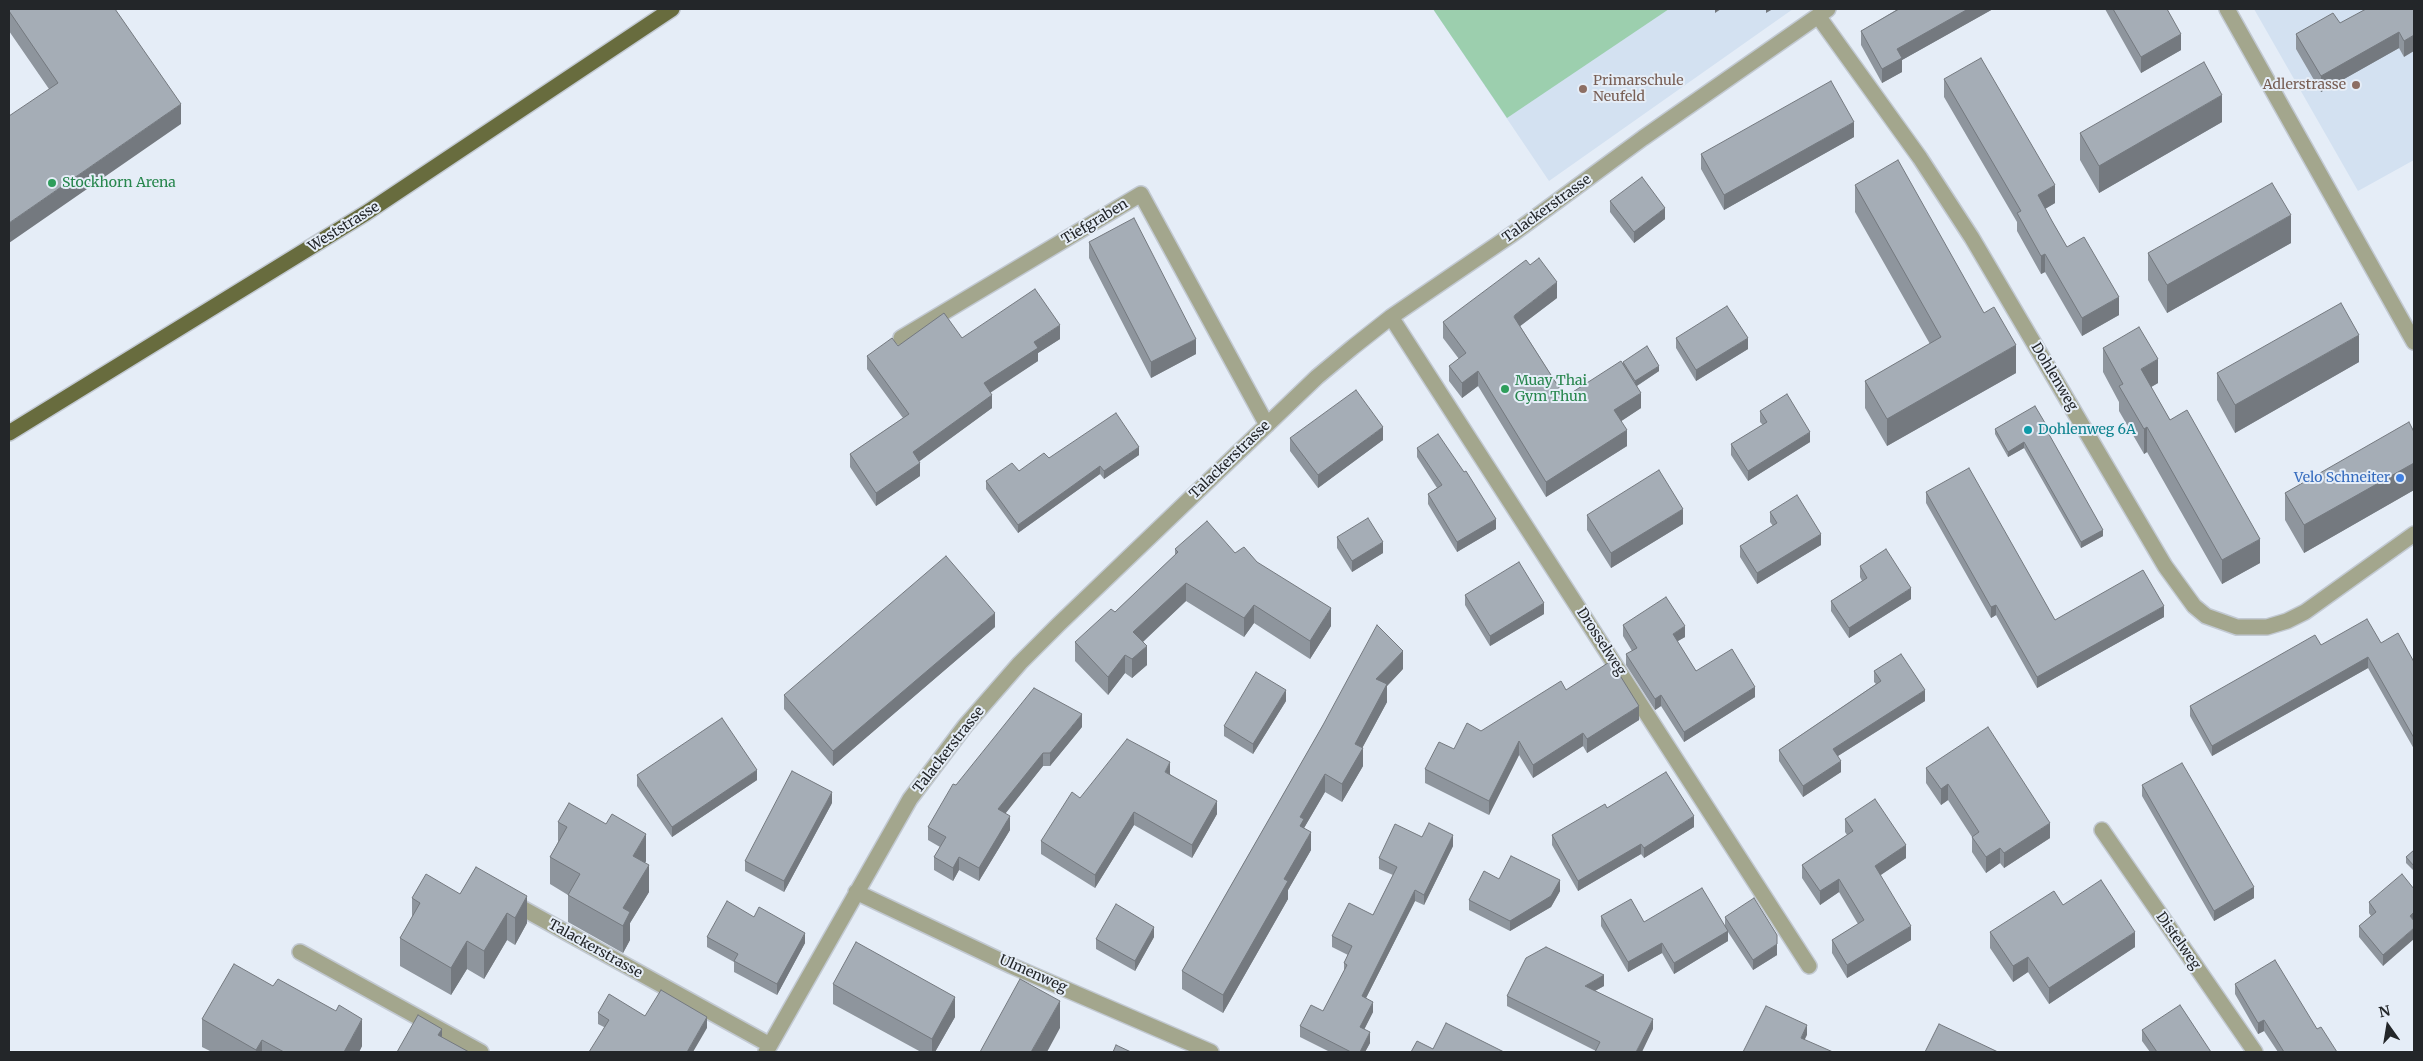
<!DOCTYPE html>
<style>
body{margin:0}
#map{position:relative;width:2423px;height:1061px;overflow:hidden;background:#e5edf7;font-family:Merriweather,serif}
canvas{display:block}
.frame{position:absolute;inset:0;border:10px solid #232629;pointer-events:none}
.north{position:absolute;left:2363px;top:1001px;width:50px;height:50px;-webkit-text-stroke:4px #e5edf7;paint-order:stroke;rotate:347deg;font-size:14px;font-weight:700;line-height:20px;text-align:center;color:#232629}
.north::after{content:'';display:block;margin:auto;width:18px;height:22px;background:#232629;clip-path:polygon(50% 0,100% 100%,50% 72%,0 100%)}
</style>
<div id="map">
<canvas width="2423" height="1061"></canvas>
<div class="frame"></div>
<div class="north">N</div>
</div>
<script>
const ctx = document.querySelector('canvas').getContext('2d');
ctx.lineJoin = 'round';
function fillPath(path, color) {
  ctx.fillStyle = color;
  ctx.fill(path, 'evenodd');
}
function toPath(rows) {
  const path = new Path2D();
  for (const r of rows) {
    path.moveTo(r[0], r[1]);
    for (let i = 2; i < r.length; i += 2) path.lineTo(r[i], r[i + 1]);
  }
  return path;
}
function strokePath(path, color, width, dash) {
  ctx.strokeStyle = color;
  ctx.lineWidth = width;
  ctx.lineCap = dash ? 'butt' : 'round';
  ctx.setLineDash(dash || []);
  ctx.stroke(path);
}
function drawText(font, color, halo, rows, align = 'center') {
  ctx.font = font + ' Merriweather,serif';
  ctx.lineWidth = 4;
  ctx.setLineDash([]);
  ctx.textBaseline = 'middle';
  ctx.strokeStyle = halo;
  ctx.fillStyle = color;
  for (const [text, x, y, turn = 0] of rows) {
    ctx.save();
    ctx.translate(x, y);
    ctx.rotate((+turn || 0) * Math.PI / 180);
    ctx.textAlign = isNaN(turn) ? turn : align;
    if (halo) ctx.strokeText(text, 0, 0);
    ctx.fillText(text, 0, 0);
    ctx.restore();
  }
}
fillPath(toPath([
 [1433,9,1793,9,1549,181],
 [2254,9,2414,9,2414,160,2358,191]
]), '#d3e1f1');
fillPath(toPath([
 [1433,9,1669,9,1507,118]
]), '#9ccfae');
const minor = toPath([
 [2227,9,2414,342],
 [1818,16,1920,158,1972,238,2165,566,2194,606,2206,616,2237,627,2267,627,2287,621,2305,612,2414,534],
 [1391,317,1809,966],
 [901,338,1141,194,1267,425],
 [2102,830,2255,1052],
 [856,892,1012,966,1211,1052],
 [511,902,770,1045],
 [300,952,481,1052],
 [766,1052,910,799,965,726,1020,663,1059,624,1317,377,1353,347,1391,317,1514,233,1643,138,1828,9]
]);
const major = toPath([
 [9,433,366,213,672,9]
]);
strokePath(minor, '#c2c9d2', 18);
strokePath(major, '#c2c9d2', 18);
strokePath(minor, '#a3a68d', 15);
strokePath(major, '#686c3e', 15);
fillPath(toPath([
 [9,9,181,124,49,89,9,31],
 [1896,9,1993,9,1902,60,1902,72,1882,83,1861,45,1861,31,1896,10],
 [2105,9,2167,9,2181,50,2141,73],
 [2414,9,2404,57,2399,48,2321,92,2296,49,2296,34],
 [1944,79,2055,203,2045,209,2067,247,2119,315,2082,336,2045,272,2041,274,2017,231,2017,222,1944,97],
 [2222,122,2099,193,2080,160,2080,133],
 [1854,137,1724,210,1701,169,1701,154],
 [1855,185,2016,373,1887,446,1865,408,1865,381,1930,344,1855,212],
 [1610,201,1665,219,1634,243,1610,212],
 [1089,242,1196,354,1151,378,1089,258],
 [2291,243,2167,313,2148,280,2148,253],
 [1557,298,1520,326,1565,397,1623,364,1623,362,1659,371,1637,386,1641,408,1621,421,1627,446,1546,497,1478,386,1462,398,1449,381,1449,366,1459,359,1443,338,1443,322],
 [962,338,1060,339,1038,353,1038,361,990,392,992,408,919,461,920,476,876,506,850,467,850,454,903,418,867,369,867,356,898,346],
 [1676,338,1748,349,1696,381,1676,348],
 [2103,348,2158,383,2151,387,2170,420,2260,563,2222,584,2147,452,2144,454,2119,411,2119,402,2103,372],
 [2359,362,2235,433,2217,400,2217,373],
 [1760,411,1810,442,1748,481,1731,455,1731,444,1763,425,1760,422],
 [1995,429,2048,433,2103,536,2081,548,2024,448,2008,457,1995,434],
 [2414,432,2414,490,2304,553,2285,520,2285,493],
 [1290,438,1383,440,1318,488,1290,451],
 [1417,448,1496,529,1457,552,1428,504,1428,494,1437,488,1417,457],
 [1139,455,1104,479,1100,474,1018,533,986,489,986,481,1019,471,1049,458],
 [1926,492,2055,620,2164,617,2037,688,1996,615,1991,618,1926,503],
 [1770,512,1821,545,1757,584,1740,557,1740,546,1773,526,1770,522],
 [1587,515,1683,524,1611,568,1587,530],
 [1337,537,1383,553,1352,572,1337,548],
 [1175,549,1235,553,1257,562,1331,626,1310,659,1254,623,1244,637,1186,601,1143,642,1147,665,1132,678,1125,673,1108,695,1075,661,1075,642,1115,612,1175,555],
 [1860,566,1911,599,1849,638,1831,611,1831,601,1862,581,1860,577],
 [1465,595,1544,614,1490,646,1465,605],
 [1623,625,1685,637,1677,641,1696,671,1755,697,1684,742,1661,706,1655,710,1626,665,1626,654,1632,651,1623,636],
 [995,627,833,766,784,709,784,695],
 [2381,643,2414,662,2414,749,2368,668,2212,756,2190,716,2190,706,2321,645],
 [1403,669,1387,686,1387,702,1362,748,1363,766,1342,802,1325,792,1304,828,1311,850,1288,890,1288,899,1223,1013,1182,989,1182,971,1323,725],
 [1874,671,1925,701,1838,756,1841,772,1803,797,1779,761,1779,750,1876,684,1874,682],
 [1566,690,1639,720,1587,753,1583,746,1533,778,1519,755,1489,815,1425,783,1425,769,1481,731],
 [1286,701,1253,754,1224,736,1224,726],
 [1082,727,1050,766,1043,766,1005,813,1010,830,979,881,959,870,953,881,934,870,934,857,940,847,928,840,928,827,956,785],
 [1926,768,2050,838,2004,868,2000,863,1986,873,1972,852,1972,837,1948,800,1941,805,1926,783],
 [1170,774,1217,814,1192,858,1134,825,1095,888,1041,854,1041,841,1080,798],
 [637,775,757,780,672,837,637,786],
 [2142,785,2254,898,2214,921,2142,796],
 [832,803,784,892,745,871,745,861],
 [1607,808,1694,827,1644,858,1641,854,1578,891,1552,845,1552,835],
 [1845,819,1906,858,1880,875,1911,940,1847,978,1832,953,1832,940,1858,924,1839,892,1820,905,1802,878,1802,865,1847,835,1845,832],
 [558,822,646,861,645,863,649,892,630,923,630,940,623,953,568,922,568,895,550,884,550,857,558,842],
 [1422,837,1453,846,1424,905,1415,901,1366,998,1373,1012,1364,1029,1370,1043,1365,1052,1330,1052,1300,1037,1300,1026,1323,1011,1344,971,1344,963,1348,955,1332,947,1332,936,1373,915,1393,875,1379,869,1379,858],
 [2414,850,2414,871,2406,863,2406,857],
 [476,867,527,923,515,945,507,940,484,979,467,969,451,995,400,966,400,938,412,918,412,898,460,894],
 [1499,879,1560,891,1551,907,1510,931,1469,910,1469,900],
 [2414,889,2383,966,2359,937,2359,926,2371,916,2369,913,2369,902],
 [2063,905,2135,947,2049,1004,2028,972,2013,982,1990,948,1990,932],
 [1601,916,1644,922,1725,926,1725,917,1777,955,1753,970,1728,932,1728,941,1674,974,1662,953,1628,972,1601,926],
 [754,917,805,943,777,995,734,972,734,962,707,947,707,937],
 [1154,937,1135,971,1096,949,1096,939],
 [833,984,955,1017,935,1052,921,1052,833,1004],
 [2235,984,2317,1029,2337,1052,2278,1052,2264,1031,2258,1034,2235,994],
 [1604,986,1595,991,1653,1029,1596,1051,1507,1006,1507,996],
 [598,1013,645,1016,707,1028,604,1027,598,1024],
 [202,1019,362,1046,359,1052,212,1052,202,1047],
 [2142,1030,2211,1052,2150,1052,2142,1041]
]), '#8e959d');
fillPath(toPath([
 [1715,9,1721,9,1715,13],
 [1766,9,1773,9,1766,13],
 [1968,9,1993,9,1902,60,1902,72,1882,83,1882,69,1897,49],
 [2399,32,2399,48,2321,92,2321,76],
 [2181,34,2181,50,2141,73,2141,57],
 [2414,35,2414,51,2404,57,2404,41],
 [2222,95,2222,122,2099,193,2099,166],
 [181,104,181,124,9,243,9,223],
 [1854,122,1854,137,1724,210,1724,195],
 [2055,185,2055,203,2038,213,2038,195],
 [1665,208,1665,219,1634,243,1634,232],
 [2291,215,2291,243,2167,313,2167,285],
 [2045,254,2045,272,2041,274,2041,256],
 [1557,282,1557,298,1515,330,1515,315],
 [2119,297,2119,315,2082,336,2082,318],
 [1060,325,1060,339,1038,353,1038,361,984,397,984,383,1034,342],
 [2359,335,2359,362,2235,433,2235,405],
 [1748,338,1748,349,1696,381,1696,370],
 [1196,339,1196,354,1151,378,1151,362],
 [2016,345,2016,373,1887,446,1887,419],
 [2158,359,2158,383,2141,393,2141,369],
 [1659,366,1659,371,1635,387,1635,381],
 [1478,371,1478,386,1462,398,1462,383],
 [1641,393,1641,408,1614,426,1614,410],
 [992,395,992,408,913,466,913,452],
 [1383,427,1383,440,1318,488,1318,475],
 [2147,427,2147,452,2144,454,2144,429],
 [1627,430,1627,446,1546,497,1546,482],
 [1810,432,1810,442,1748,481,1748,471],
 [2024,442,2024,448,2008,457,2008,452],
 [1139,447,1139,455,1104,479,1104,471],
 [920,463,920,476,876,506,876,493],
 [2414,463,2414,490,2304,553,2304,525],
 [1100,466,1100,474,1018,533,1018,525],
 [1683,509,1683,524,1611,568,1611,553],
 [1496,519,1496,529,1457,552,1457,542],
 [2103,530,2103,536,2081,548,2081,542],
 [1821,534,1821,545,1757,584,1757,573],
 [2260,539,2260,563,2222,584,2222,560],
 [1383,542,1383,553,1352,572,1352,561],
 [1186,583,1186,601,1133,651,1133,632],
 [1911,588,1911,599,1849,638,1849,628],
 [1544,603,1544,614,1490,646,1490,636],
 [1254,605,1254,623,1244,637,1244,618],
 [1996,605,1996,615,1991,618,1991,607],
 [2164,606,2164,617,2037,688,2037,677],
 [1331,608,1331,626,1310,659,1310,641],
 [995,613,995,627,833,766,833,751],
 [1685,626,1685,637,1673,644,1673,634],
 [1147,646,1147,665,1132,678,1132,659],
 [1403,651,1403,669,1387,686,1387,702,1358,756,1363,748,1363,766,1342,802,1342,784,1376,679],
 [1125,655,1125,673,1108,695,1108,677],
 [2368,657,2368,668,2212,756,2212,746],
 [1755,687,1755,697,1684,742,1684,732],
 [1286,690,1286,701,1253,754,1253,744],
 [1925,690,1925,701,1833,759,1833,749],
 [1661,695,1661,706,1655,710,1655,699],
 [1639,706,1639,720,1587,753,1587,739],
 [1082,714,1082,727,1050,766,1050,753],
 [1583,733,1583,746,1533,778,1533,765],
 [1519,741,1519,755,1489,815,1489,801],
 [1043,753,1043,766,998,823,998,809],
 [1841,761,1841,772,1803,797,1803,786],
 [1170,762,1170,775,1165,772],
 [757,770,757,780,672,837,672,827],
 [1325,774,1325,792,1304,828,1300,844,1300,817],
 [1948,784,1948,800,1941,805,1941,789],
 [832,792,832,803,784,892,784,881],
 [1217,801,1217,814,1192,858,1192,845],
 [1134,812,1134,825,1095,888,1095,875],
 [1010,816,1010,830,979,881,979,868],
 [1694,816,1694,827,1644,858,1644,848],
 [2050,823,2050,838,2004,868,2004,853],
 [1311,832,1311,850,1288,890,1288,899,1223,1013,1223,995,1284,879],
 [646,834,646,861,633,883,633,856],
 [1453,835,1453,846,1424,905,1424,895],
 [1641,844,1641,854,1578,891,1578,881],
 [1906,845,1906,858,1875,879,1875,866],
 [2000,848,2000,863,1986,873,1986,857],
 [959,857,959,870,953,881,953,868],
 [649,865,649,892,630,923,630,940,623,953,623,908],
 [1839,879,1839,892,1820,905,1820,891],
 [1560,880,1560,891,1551,907,1510,931,1510,921],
 [2254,887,2254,898,2214,921,2214,911],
 [1415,890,1415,901,1362,1006,1362,996],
 [527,896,527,923,515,945,515,918],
 [2414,912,2414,922,2410,916],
 [507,913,507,940,484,979,484,951],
 [1911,926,1911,940,1847,978,1847,965],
 [1154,927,1154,937,1135,971,1135,961],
 [2414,928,2414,939,2383,966,2383,955],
 [1728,931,1728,941,1674,974,1674,963],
 [2135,932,2135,947,2049,1004,2049,988],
 [805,933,805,943,777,995,777,984],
 [467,941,467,969,451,995,451,968],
 [1662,943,1662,953,1628,972,1628,962],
 [1777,944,1777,955,1753,970,1753,960],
 [2028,957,2028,972,2013,982,2013,966],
 [1604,975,1604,986,1585,996,1585,986],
 [955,997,955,1017,935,1052,932,1052,932,1039],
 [1060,1001,1060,1028,1047,1052,1031,1052],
 [1373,1002,1373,1012,1360,1038,1360,1027],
 [707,1017,707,1028,693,1052,687,1052],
 [362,1019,362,1046,359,1052,344,1052],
 [1653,1019,1653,1029,1642,1052,1636,1052],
 [2264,1020,2264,1031,2258,1034,2258,1023],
 [1807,1025,1807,1035,1801,1047,1801,1038],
 [442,1029,442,1052,438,1035],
 [1370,1032,1370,1043,1365,1052,1360,1052],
 [262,1040,262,1052,256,1052,256,1050]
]), '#74797f');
const building = toPath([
 [9,9,115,9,181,104,9,223,9,116,58,83,9,11,9,9],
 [1899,9,1968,9,1897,49,1902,58,1882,69,1861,31,1899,9],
 [2113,9,2167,9,2181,34,2141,57,2113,9],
 [2366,9,2414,9,2414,35,2404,41,2399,32,2321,76,2296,34,2333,13,2340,23,2366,9],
 [1981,58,2055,185,2038,195,2052,221,2067,247,2084,237,2119,297,2082,318,2045,254,2041,256,2017,213,2021,211,1944,79,1981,58],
 [2204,62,2222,95,2099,166,2080,133,2204,62],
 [1831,81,1854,122,1724,195,1701,154,1831,81],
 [1898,160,1984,313,1994,307,2016,345,1887,419,1865,381,1941,337,1855,185,1898,160],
 [1642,177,1665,208,1634,232,1610,201,1642,177],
 [2272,183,2291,215,2167,285,2148,253,2272,183],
 [1134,218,1196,339,1151,362,1089,242,1134,218],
 [1539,258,1557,282,1515,315,1514,317,1565,397,1621,361,1641,393,1614,410,1627,430,1546,482,1478,371,1462,383,1449,366,1466,353,1443,322,1526,260,1530,265,1539,258],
 [1035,289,1060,325,1034,342,1038,348,984,383,992,395,913,452,920,463,876,493,850,454,909,414,867,356,892,338,898,346,944,313,962,338,1035,289],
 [2341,303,2359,335,2235,405,2217,373,2341,303],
 [1727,306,1748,338,1696,370,1676,338,1727,306],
 [2139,327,2158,359,2141,369,2170,420,2187,410,2260,539,2222,560,2147,427,2144,429,2119,386,2123,384,2103,348,2139,327],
 [1647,346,1659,366,1635,381,1623,362,1647,346],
 [1356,390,1383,427,1318,475,1290,438,1356,390],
 [1787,394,1810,432,1748,471,1731,444,1767,422,1760,411,1787,394],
 [2035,406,2048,428,2046,429,2103,530,2081,542,2024,442,2008,452,1995,429,2035,406],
 [1116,413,1139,447,1104,471,1100,466,1018,525,986,481,1012,463,1019,471,1044,453,1049,458,1116,413],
 [2409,422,2414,432,2414,463,2304,525,2285,493,2409,422],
 [1438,434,1464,472,1466,471,1496,519,1457,542,1428,494,1442,485,1417,448,1438,434],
 [1969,468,2055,620,2143,570,2164,606,2037,677,1996,605,1991,607,1926,492,1969,468],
 [1659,470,1683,509,1611,553,1587,515,1659,470],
 [1797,495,1821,534,1757,573,1740,546,1777,523,1770,512,1797,495],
 [1368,518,1383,542,1352,561,1337,537,1368,518],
 [1207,521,1235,553,1244,547,1257,562,1331,608,1310,641,1254,605,1244,618,1186,583,1133,632,1147,646,1132,659,1125,655,1108,677,1075,642,1111,609,1115,612,1178,552,1175,549,1207,521],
 [1886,549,1911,588,1849,628,1831,601,1867,578,1860,566,1886,549],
 [946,556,995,613,833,751,784,695,946,556],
 [1519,562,1544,603,1490,636,1465,595,1519,562],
 [1666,597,1685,626,1673,634,1696,671,1732,649,1755,687,1684,732,1661,695,1655,699,1626,654,1637,648,1623,625,1666,597],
 [2367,619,2381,643,2398,633,2414,662,2414,738,2368,657,2212,746,2190,706,2315,635,2321,645,2367,619],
 [1377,625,1403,651,1376,679,1387,684,1355,744,1363,748,1342,784,1325,774,1300,817,1304,819,1300,826,1311,832,1284,879,1288,881,1223,995,1182,971,1323,725,1377,625],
 [1901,654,1925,690,1833,749,1841,761,1803,786,1779,750,1881,681,1874,671,1901,654],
 [1611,661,1639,706,1587,739,1583,733,1533,765,1519,741,1489,801,1425,769,1439,742,1454,749,1467,723,1481,731,1561,681,1566,690,1611,661],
 [1256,672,1286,690,1253,744,1224,726,1256,672],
 [1034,688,1082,714,1050,753,1043,753,998,809,1010,816,979,868,959,857,953,868,934,857,946,837,928,827,953,784,956,785,1034,688],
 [722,718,757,770,672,827,637,775,722,718],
 [1988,727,2050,823,2004,853,2000,848,1986,857,1972,837,1979,832,1948,784,1941,789,1926,768,1988,727],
 [1127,739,1170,762,1165,772,1217,801,1192,845,1134,812,1095,875,1041,841,1072,792,1080,798,1127,739],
 [2182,763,2254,887,2214,911,2142,785,2182,763],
 [792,771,832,792,784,881,745,861,792,771],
 [1666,772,1694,816,1644,848,1641,844,1578,881,1552,835,1605,804,1607,808,1666,772],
 [1875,799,1906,845,1875,866,1911,926,1847,965,1832,940,1864,920,1839,879,1820,891,1802,865,1853,831,1845,819,1875,799],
 [569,803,606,824,612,814,646,834,633,856,649,865,623,908,630,912,623,926,568,895,580,874,550,857,567,827,558,822,569,803],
 [1429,823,1453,835,1424,895,1415,890,1362,996,1373,1002,1360,1027,1370,1032,1360,1052,1351,1052,1300,1026,1311,1005,1323,1011,1347,965,1344,963,1352,946,1332,936,1349,903,1373,915,1397,867,1379,858,1395,824,1422,837,1429,823],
 [2414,850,2414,866,2406,857,2414,850],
 [1511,856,1560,880,1551,896,1510,921,1469,900,1484,871,1499,879,1511,856],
 [476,867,527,896,515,918,507,913,484,951,467,941,451,968,400,938,420,903,412,898,426,874,460,894,476,867],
 [2402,874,2414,889,2414,912,2410,916,2414,921,2414,928,2383,955,2359,926,2376,912,2369,902,2402,874],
 [2101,880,2135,932,2049,988,2028,957,2013,966,1990,932,2054,891,2063,905,2101,880],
 [1702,888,1728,931,1674,963,1662,943,1628,962,1601,916,1631,899,1644,922,1702,888],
 [1754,898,1777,935,1777,944,1753,960,1725,917,1754,898],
 [727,901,754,917,759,907,805,933,777,984,734,961,738,954,707,937,727,901],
 [1116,904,1154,927,1135,961,1096,939,1116,904],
 [856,942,955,997,932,1039,833,984,856,942],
 [1546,947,1604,975,1585,986,1653,1019,1636,1052,1595,1052,1600,1042,1507,996,1526,958,1546,947],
 [2275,960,2317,1029,2321,1027,2337,1052,2284,1052,2264,1020,2258,1023,2235,984,2275,960],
 [234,964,273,986,278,979,336,1011,339,1005,362,1019,344,1052,284,1052,262,1040,256,1050,202,1019,234,964],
 [1020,979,1060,1001,1031,1052,980,1052,1020,979],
 [661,990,707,1017,687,1052,589,1052,609,1020,598,1013,609,994,645,1016,661,990],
 [2180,1005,2211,1052,2157,1052,2142,1030,2180,1005],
 [1766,1006,1807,1025,1801,1038,1833,1052,1743,1052,1766,1006],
 [418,1015,442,1029,438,1035,469,1052,397,1052,418,1015],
 [1446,1023,1504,1052,1411,1052,1417,1041,1433,1049,1446,1023],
 [1939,1024,1998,1052,1925,1052,1939,1024],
 [1116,1045,1131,1052,1113,1052,1116,1045]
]);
fillPath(building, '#a5adb6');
strokePath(building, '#74797f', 1);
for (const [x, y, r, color] of [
 [2356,85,5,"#8d6e63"],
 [1583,89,5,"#8d6e63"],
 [52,183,5,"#2e9e5b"],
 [1505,389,5,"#2e9e5b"],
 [2028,430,5,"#0f9aa8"],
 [2400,478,5,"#3f7fe0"]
]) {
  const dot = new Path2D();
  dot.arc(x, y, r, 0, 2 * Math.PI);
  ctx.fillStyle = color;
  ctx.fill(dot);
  strokePath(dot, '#e5edf7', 2);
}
drawText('14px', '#785e54', '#e5edf7', [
 ["Primarschule",1593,81],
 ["Neufeld",1593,97],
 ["Adlerstrasse",2346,85,"right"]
], 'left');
drawText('14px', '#27864d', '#e5edf7', [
 ["Stockhorn Arena",62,183],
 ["Muay Thai",1515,381],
 ["Gym Thun",1515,397]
], 'left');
drawText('14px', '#232629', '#e5edf7', [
 ["Talackerstrasse",1547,209,-36],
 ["Tiefgraben",1095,222,-31],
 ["Weststrasse",344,227,-32],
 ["Dohlenweg",2054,377,59],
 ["Talackerstrasse",1230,460,-44],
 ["Drosselweg",1601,642,57],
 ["Talackerstrasse",949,750,-52],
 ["Distelweg",2178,941,55],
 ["Talackerstrasse",595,949,29],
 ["Ulmenweg",1033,974,24]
]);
drawText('14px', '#0d838f', '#e5edf7', [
 ["Dohlenweg 6A",2038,430]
], 'left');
drawText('14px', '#366cbe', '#e5edf7', [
 ["Velo Schneiter",2390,478]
], 'right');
</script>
